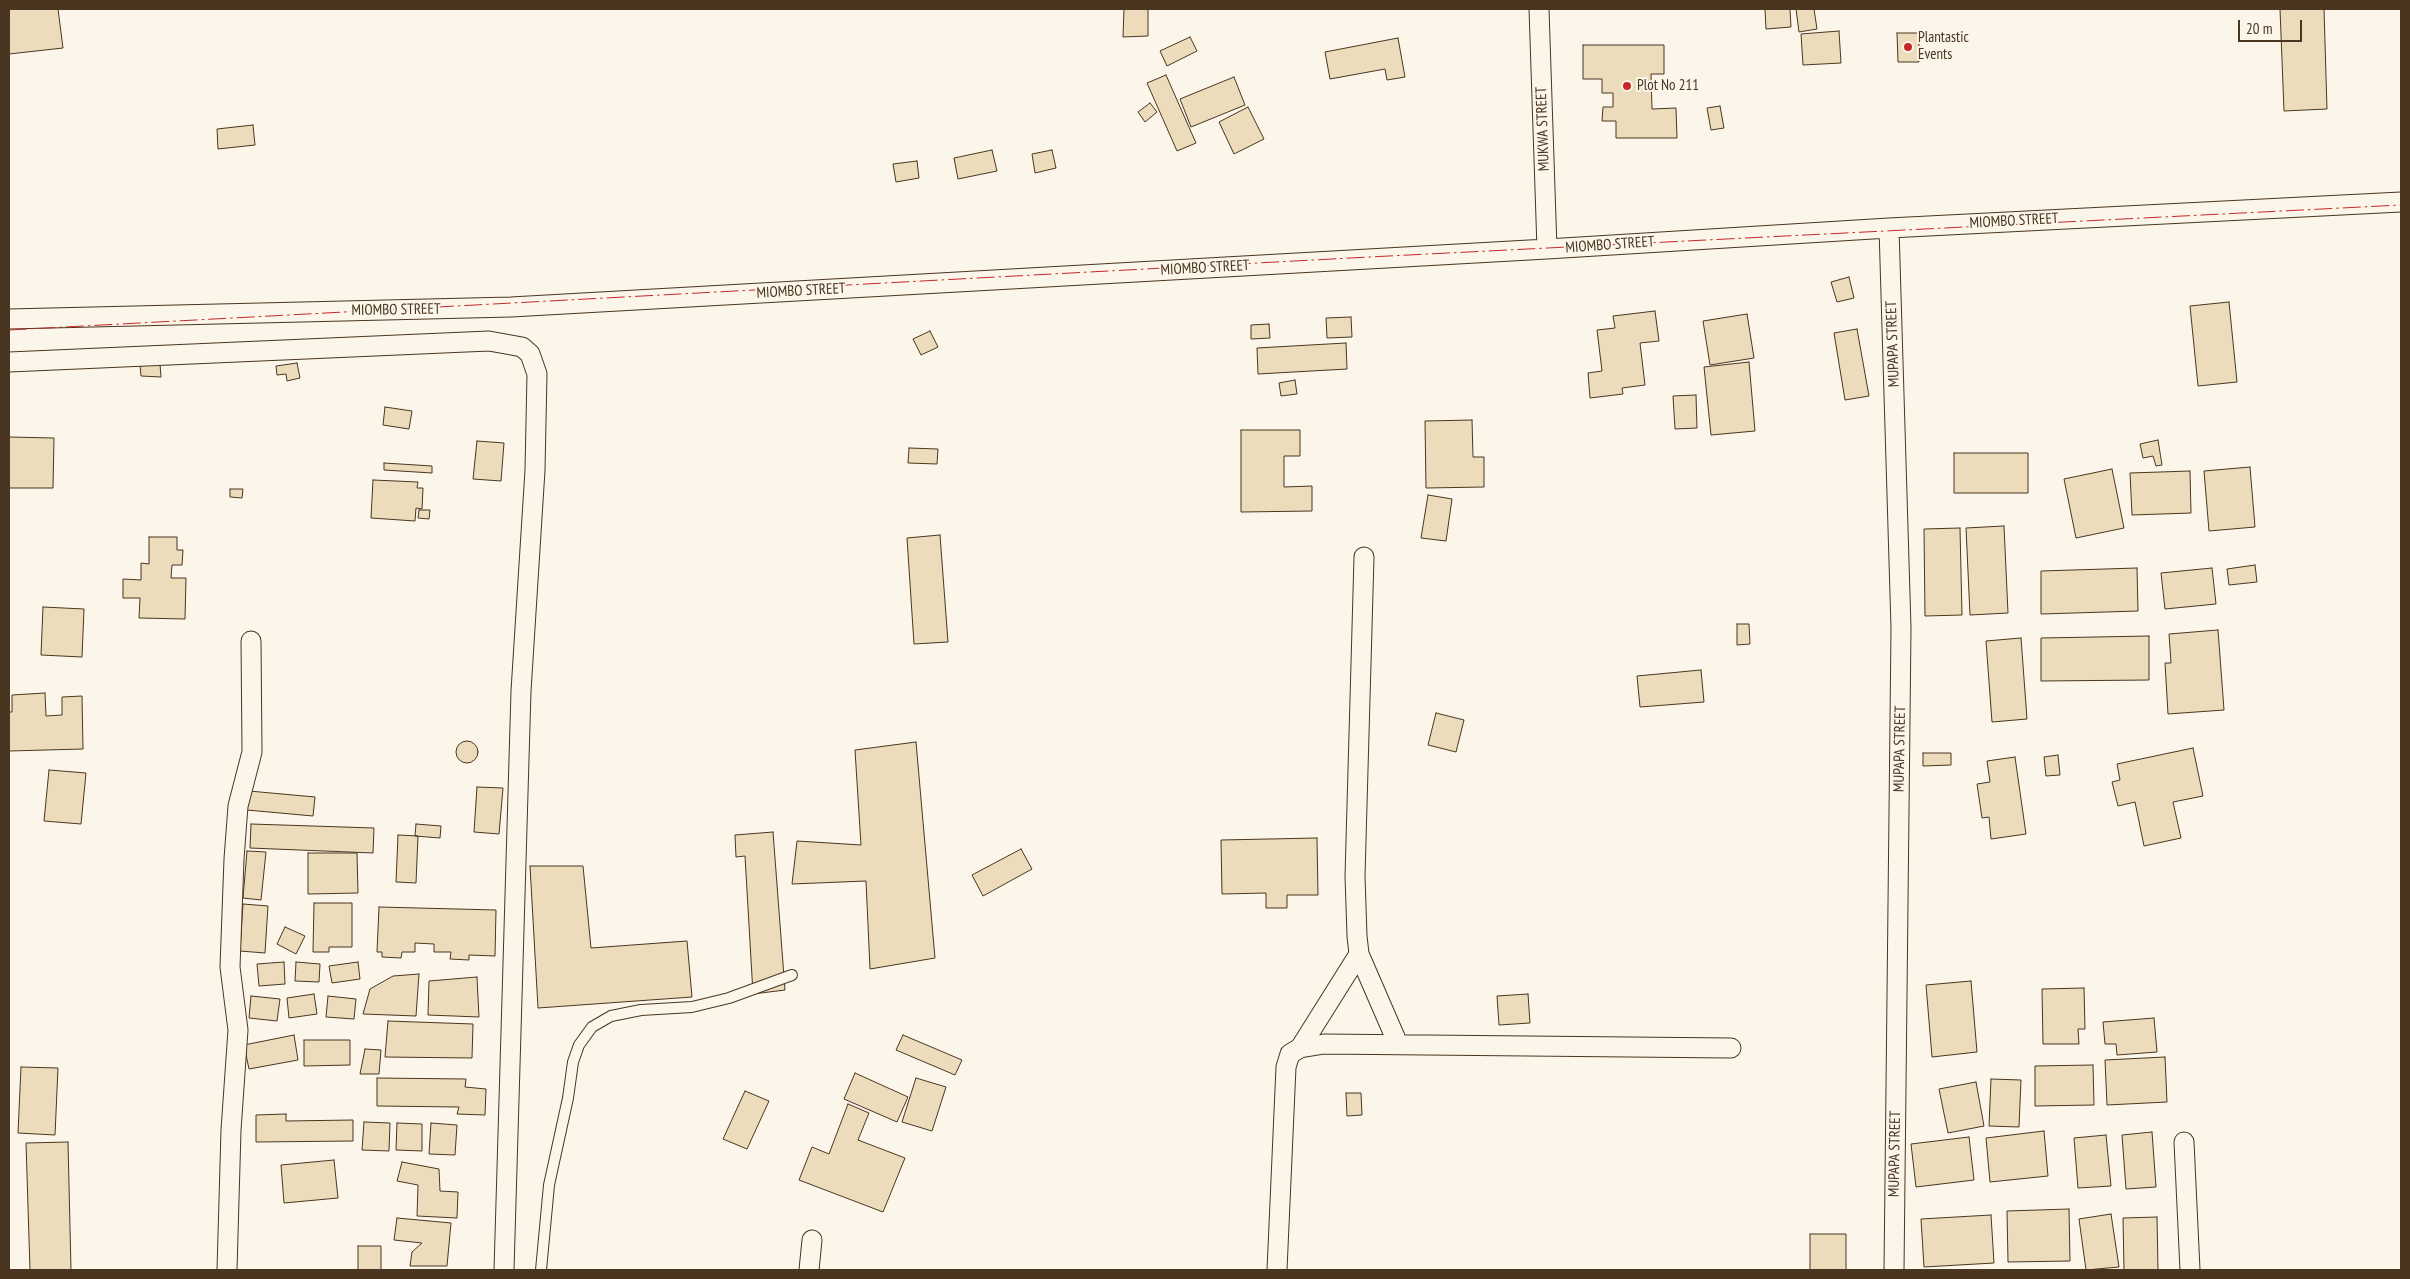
<!DOCTYPE html>
<style>
body{margin:0}
#map{position:relative;width:2410px;height:1279px;overflow:hidden;background:#fbf6e9;font-family:"PT Sans Narrow",sans-serif}
canvas{display:block}
.frame{position:absolute;inset:0;border:10px solid #4a3520;pointer-events:none}
.scale{position:absolute;left:2238px;top:20px;width:64px;height:22px;box-sizing:border-box;border:2px solid #4a3520;border-top:0;padding-left:6px;font-size:15px;line-height:18px;white-space:nowrap;color:#4a3520;-webkit-text-stroke:4px #fbf6e9;paint-order:stroke}
</style>
<div id="map">
<canvas width="2410" height="1279"></canvas>
<div class="frame"></div>
<div class="scale">20 m</div>
</div>
<script>
const ctx = document.querySelector('canvas').getContext('2d');
ctx.lineJoin = 'round';
function fillPath(path, color) {
  ctx.fillStyle = color;
  ctx.fill(path, 'evenodd');
}
function toPath(rows) {
  const path = new Path2D();
  for (const r of rows) {
    if (r.length === 3) {
      path.moveTo(r[0] + r[2], r[1]);
      path.arc(r[0], r[1], r[2], 0, 2 * Math.PI);
      continue;
    }
    path.moveTo(r[0], r[1]);
    for (let i = 2; i < r.length; i += 2) path.lineTo(r[i], r[i + 1]);
  }
  return path;
}
function strokePath(path, color, width, dash) {
  ctx.strokeStyle = color;
  ctx.lineWidth = width;
  ctx.lineCap = dash ? 'butt' : 'round';
  ctx.setLineDash(dash || []);
  ctx.stroke(path);
}
function drawText(font, color, halo, rows, align = 'center') {
  ctx.font = font + ' "PT Sans Narrow",sans-serif';
  ctx.lineWidth = 4;
  ctx.setLineDash([]);
  ctx.textBaseline = 'middle';
  ctx.strokeStyle = halo;
  ctx.fillStyle = color;
  for (const [text, x, y, turn = 0] of rows) {
    ctx.save();
    ctx.translate(x, y);
    ctx.rotate((+turn || 0) * Math.PI / 180);
    ctx.textAlign = isNaN(turn) ? turn : align;
    if (halo) ctx.strokeText(text, 0, 0);
    ctx.fillText(text, 0, 0);
    ctx.restore();
  }
}
const building = toPath([
 [9,9,58,9,63,48,9,54,9,9],
 [1124,9,1148,9,1148,36,1123,37,1124,9],
 [1765,9,1790,9,1791,27,1766,29,1765,9],
 [1796,9,1814,9,1817,29,1799,32,1796,9],
 [2280,9,2324,9,2327,109,2284,111,2280,9],
 [1839,31,1841,63,1803,65,1801,34,1839,31],
 [1897,33,1919,33,1919,62,1898,62,1897,33],
 [1190,37,1197,51,1167,66,1160,51,1190,37],
 [1398,38,1405,77,1387,80,1385,69,1330,79,1325,52,1398,38],
 [1583,45,1664,45,1664,74,1651,74,1652,109,1676,108,1677,138,1616,138,1616,121,1602,121,1603,107,1613,107,1613,93,1602,93,1602,79,1583,79,1583,45],
 [1166,75,1196,143,1177,151,1147,83,1166,75],
 [1234,77,1245,105,1191,127,1180,99,1234,77],
 [1150,103,1157,112,1145,122,1138,112,1150,103],
 [1720,106,1724,128,1711,130,1707,108,1720,106],
 [1248,107,1264,139,1234,154,1219,122,1248,107],
 [253,125,255,145,218,149,217,129,253,125],
 [992,150,997,171,958,179,954,158,992,150],
 [1052,150,1056,168,1035,173,1032,154,1052,150],
 [917,161,919,178,896,182,893,164,917,161],
 [1849,277,1854,298,1837,302,1831,282,1849,277],
 [2229,302,2237,382,2198,386,2190,306,2229,302],
 [1655,311,1659,341,1640,343,1645,385,1622,388,1623,394,1590,398,1588,373,1602,371,1597,330,1615,328,1613,316,1655,311],
 [1747,314,1754,358,1710,365,1703,321,1747,314],
 [1351,317,1352,337,1327,338,1326,318,1351,317],
 [1269,324,1270,338,1251,339,1251,325,1269,324],
 [1857,329,1869,396,1845,400,1834,333,1857,329],
 [930,331,938,347,921,355,913,339,930,331],
 [1346,343,1347,369,1258,374,1257,348,1346,343],
 [1749,362,1755,431,1711,435,1704,367,1749,362],
 [297,363,300,378,287,381,286,374,277,375,276,366,297,363],
 [160,364,161,377,141,376,140,365,160,364],
 [1295,380,1297,394,1281,396,1279,383,1295,380],
 [1696,395,1697,428,1675,429,1673,396,1696,395],
 [385,407,412,411,409,429,383,425,385,407],
 [1472,420,1473,457,1484,457,1484,487,1426,488,1425,421,1472,420],
 [1241,430,1300,430,1300,456,1284,456,1284,487,1312,486,1312,511,1241,512,1241,430],
 [9,437,54,438,53,488,9,488,9,437],
 [2158,440,2162,465,2156,466,2153,456,2143,458,2140,444,2158,440],
 [477,441,504,443,501,481,473,479,477,441],
 [909,448,938,449,937,464,908,463,909,448],
 [1954,453,2028,453,2028,493,1954,493,1954,453],
 [384,463,432,466,432,473,384,470,384,463],
 [2250,467,2255,527,2209,531,2204,471,2250,467],
 [2112,469,2124,528,2076,538,2064,479,2112,469],
 [2190,471,2191,513,2132,515,2130,473,2190,471],
 [373,480,418,482,417,488,423,488,422,509,416,508,415,521,371,518,373,480],
 [230,489,243,489,242,498,230,497,230,489],
 [1428,495,1452,499,1446,541,1421,538,1428,495],
 [419,510,430,510,429,519,418,518,419,510],
 [2004,526,2008,613,1970,615,1966,528,2004,526],
 [1960,528,1962,615,1925,616,1924,529,1960,528],
 [940,535,948,642,914,644,907,538,940,535],
 [149,537,177,537,177,550,183,550,182,565,172,565,171,578,186,578,185,619,139,618,140,598,123,598,123,579,141,580,141,563,149,564,149,537],
 [2255,565,2257,582,2229,585,2227,569,2255,565],
 [2137,568,2138,611,2041,614,2041,571,2137,568],
 [2212,568,2216,604,2165,609,2161,573,2212,568],
 [43,607,84,609,82,657,41,655,43,607],
 [1737,624,1749,624,1750,644,1737,645,1737,624],
 [2218,630,2224,710,2168,714,2165,663,2171,663,2169,634,2218,630],
 [2149,636,2149,680,2041,681,2041,638,2149,636],
 [2021,638,2027,719,1992,722,1986,641,2021,638],
 [1701,670,1704,702,1640,707,1637,676,1701,670],
 [45,693,46,716,62,715,62,697,82,696,83,749,9,751,9,712,12,712,12,695,45,693],
 [1436,713,1464,720,1456,752,1428,745,1436,713],
 [467,752,11],
 [916,742,935,958,870,969,866,881,792,884,797,841,861,845,855,750,916,742],
 [2193,748,2203,796,2173,802,2181,838,2144,846,2135,802,2118,806,2112,782,2120,780,2117,764,2193,748],
 [1923,753,1951,753,1951,765,1923,766,1923,753],
 [2058,755,2060,775,2046,776,2044,757,2058,755],
 [2015,757,2026,834,1991,839,1989,817,1982,818,1977,784,1990,782,1987,761,2015,757],
 [49,770,86,773,81,824,44,821,49,770],
 [477,787,503,788,499,834,474,832,477,787],
 [249,791,315,797,313,816,247,810,249,791],
 [251,824,374,828,373,853,250,848,251,824],
 [416,824,441,826,440,838,415,836,416,824],
 [773,832,785,990,753,994,745,856,736,857,735,835,773,832],
 [398,835,418,836,416,883,396,882,398,835],
 [1317,838,1318,895,1287,895,1287,908,1266,908,1266,893,1222,894,1221,840,1317,838],
 [1021,849,1032,869,983,896,972,875,1021,849],
 [247,851,266,852,261,900,243,898,247,851],
 [308,853,357,853,358,893,308,894,308,853],
 [530,866,583,866,591,948,687,941,692,997,538,1008,530,866],
 [314,903,352,903,352,947,329,947,329,952,313,952,314,903],
 [243,904,268,906,265,953,240,951,243,904],
 [379,907,496,910,495,956,469,955,469,960,450,959,451,952,434,952,434,944,415,943,415,952,402,952,401,958,382,957,382,952,377,952,379,907],
 [285,927,305,936,296,954,277,944,285,927],
 [284,962,285,984,259,986,257,964,284,962],
 [296,962,320,964,319,982,295,981,296,962],
 [358,962,360,979,332,983,329,966,358,962],
 [419,974,416,1016,363,1014,370,989,393,976,419,974],
 [477,977,479,1017,428,1015,429,981,477,977],
 [1971,981,1977,1052,1932,1057,1926,985,1971,981],
 [2084,988,2085,1029,2078,1029,2079,1044,2043,1044,2042,989,2084,988],
 [314,994,317,1014,289,1018,287,998,314,994],
 [1528,994,1530,1023,1499,1025,1497,996,1528,994],
 [251,996,280,999,277,1021,249,1018,251,996],
 [328,996,356,999,354,1019,326,1017,328,996],
 [2154,1018,2157,1052,2117,1055,2116,1044,2105,1044,2103,1022,2154,1018],
 [388,1021,473,1024,472,1058,385,1057,388,1021],
 [294,1035,298,1060,249,1069,244,1045,294,1035],
 [903,1035,962,1060,955,1075,896,1050,903,1035],
 [304,1040,350,1040,350,1065,304,1066,304,1040],
 [365,1049,381,1050,379,1074,360,1074,365,1049],
 [2165,1057,2167,1102,2107,1105,2105,1060,2165,1057],
 [2093,1065,2094,1105,2035,1106,2035,1066,2093,1065],
 [21,1067,58,1068,55,1135,18,1133,21,1067],
 [855,1073,908,1097,897,1122,844,1099,855,1073],
 [377,1078,466,1079,465,1087,486,1089,485,1115,457,1114,459,1107,377,1106,377,1078],
 [916,1078,946,1087,932,1131,902,1122,916,1078],
 [1991,1079,2021,1080,2019,1127,1989,1126,1991,1079],
 [1976,1082,1984,1126,1948,1133,1939,1089,1976,1082],
 [745,1091,769,1101,747,1149,723,1139,745,1091],
 [1346,1093,1361,1093,1362,1115,1347,1116,1346,1093],
 [848,1104,869,1113,858,1140,905,1158,883,1212,799,1180,812,1147,829,1154,848,1104],
 [286,1114,286,1121,353,1120,353,1141,256,1142,256,1115,286,1114],
 [364,1122,390,1123,389,1151,362,1150,364,1122],
 [397,1123,422,1124,422,1151,396,1150,397,1123],
 [431,1123,457,1125,455,1155,429,1154,431,1123],
 [2044,1131,2048,1176,1990,1182,1986,1138,2044,1131],
 [2152,1132,2156,1187,2126,1189,2122,1135,2152,1132],
 [2106,1135,2111,1186,2078,1188,2074,1138,2106,1135],
 [1969,1137,1974,1180,1916,1187,1911,1144,1969,1137],
 [68,1142,71,1270,30,1270,26,1143,68,1142],
 [334,1160,338,1198,284,1203,281,1165,334,1160],
 [402,1162,439,1169,440,1191,458,1192,457,1218,417,1216,418,1185,397,1181,402,1162],
 [2069,1209,2070,1261,2008,1262,2007,1211,2069,1209],
 [2111,1214,2119,1267,2086,1270,2079,1219,2111,1214],
 [1991,1215,1994,1263,1924,1267,1921,1219,1991,1215],
 [2157,1217,2158,1270,2124,1270,2123,1218,2157,1217],
 [397,1218,451,1223,447,1266,410,1266,412,1252,422,1243,394,1240,397,1218],
 [1810,1234,1846,1234,1846,1270,1810,1270,1810,1234],
 [358,1246,381,1246,381,1270,358,1270,358,1246]
]);
fillPath(building, '#ecdcbc');
strokePath(building, '#4a3520', 1);
const lane = toPath([
 [541,1270,549,1185,568,1098,573,1062,579,1045,592,1027,611,1016,641,1010,692,1007,729,998,792,975]
]);
const street = toPath([
 [1539,9,1547,249],
 [1889,228,1901,628,1894,1270],
 [9,319,511,307,1547,249,1889,228,2401,202],
 [9,362,489,341,522,347,530,354,537,374,535,470,521,691,504,1270],
 [1364,557,1355,876,1357,936,1359,954,1398,1044],
 [1300,1048,1359,954],
 [2184,1142,2190,1270],
 [227,1270,231,1130,238,1030,230,967,234,859,238,806,252,752,251,641],
 [809,1270,812,1240],
 [1277,1270,1286,1067,1290,1054,1300,1048,1324,1044,1731,1048]
]);
strokePath(lane, '#4a3520', 12);
strokePath(street, '#4a3520', 21);
strokePath(lane, '#fbf6e9', 10);
strokePath(street, '#fbf6e9', 19);
strokePath(toPath([
 [9,330,1369,257,2401,205]
]), '#c62828', 1, [18, 4, 2.5, 4]);
for (const [x, y, r, color] of [
 [1908,47,5,"#c62828"],
 [1627,86,5,"#c62828"]
]) {
  const dot = new Path2D();
  dot.arc(x, y, r, 0, 2 * Math.PI);
  ctx.fillStyle = color;
  ctx.fill(dot);
  strokePath(dot, '#fbf6e9', 2);
}
drawText('15px', '#4a3520', '#fbf6e9', [
 ["Plantastic",1918,38],
 ["Events",1918,55],
 ["Plot No 211",1637,86]
], 'left');
drawText('15px', '#4a3520', '#fbf6e9', [
 ["MUKWA STREET",1543,129,-92],
 ["MIOMBO STREET",2014,221,-3],
 ["MIOMBO STREET",1610,245,-4],
 ["MIOMBO STREET",1205,268,-3],
 ["MIOMBO STREET",801,291,-3],
 ["MIOMBO STREET",396,310,-1],
 ["MUPAPA STREET",1893,344,-92],
 ["MUPAPA STREET",1900,749,-89],
 ["MUPAPA STREET",1895,1154,-89]
]);
</script>
